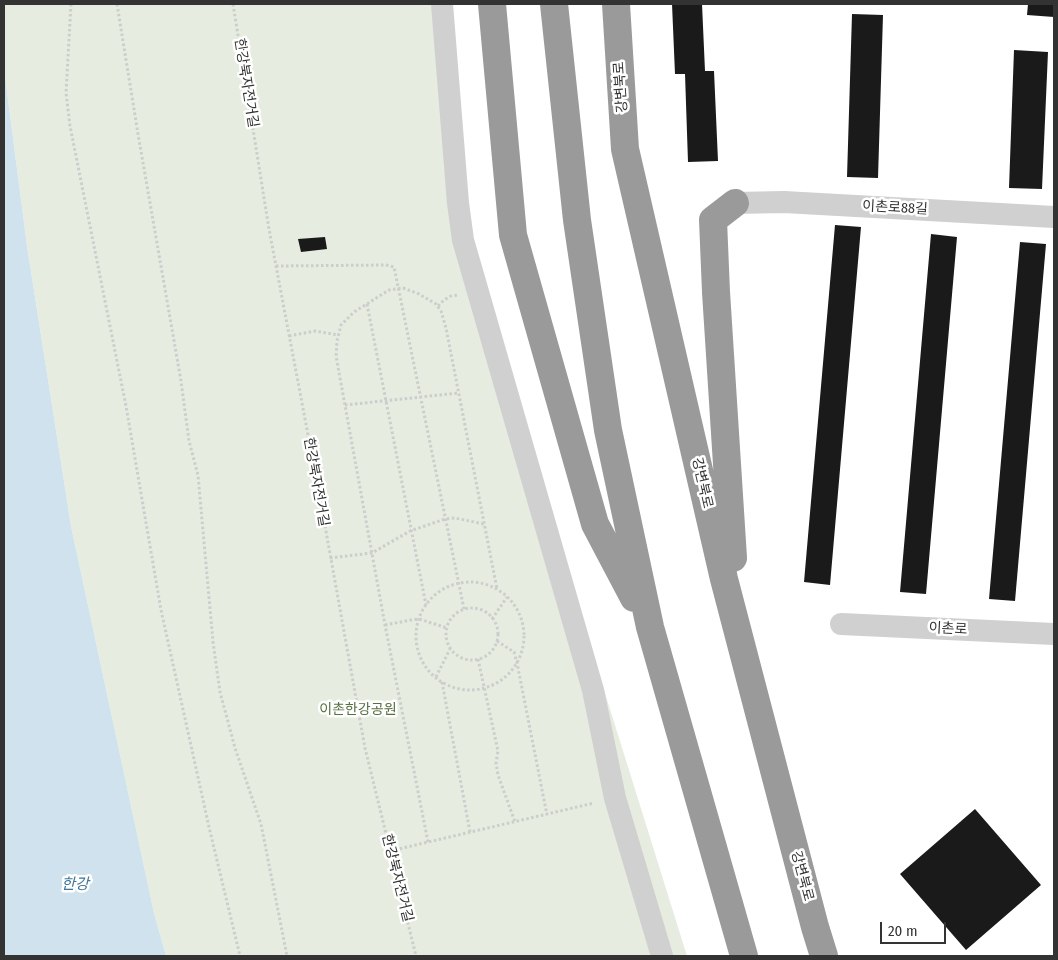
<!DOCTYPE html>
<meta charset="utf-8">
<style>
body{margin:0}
#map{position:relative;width:1058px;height:960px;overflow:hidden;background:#fff;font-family:"Fira Sans Condensed",sans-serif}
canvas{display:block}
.frame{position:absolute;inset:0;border:5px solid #333;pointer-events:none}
.scale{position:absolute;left:880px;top:922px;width:66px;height:22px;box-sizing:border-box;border:2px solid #333;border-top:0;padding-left:6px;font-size:15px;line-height:18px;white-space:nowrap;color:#333;-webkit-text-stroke:4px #fff;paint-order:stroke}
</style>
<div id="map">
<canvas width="1058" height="960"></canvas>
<div class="frame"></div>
<div class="scale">20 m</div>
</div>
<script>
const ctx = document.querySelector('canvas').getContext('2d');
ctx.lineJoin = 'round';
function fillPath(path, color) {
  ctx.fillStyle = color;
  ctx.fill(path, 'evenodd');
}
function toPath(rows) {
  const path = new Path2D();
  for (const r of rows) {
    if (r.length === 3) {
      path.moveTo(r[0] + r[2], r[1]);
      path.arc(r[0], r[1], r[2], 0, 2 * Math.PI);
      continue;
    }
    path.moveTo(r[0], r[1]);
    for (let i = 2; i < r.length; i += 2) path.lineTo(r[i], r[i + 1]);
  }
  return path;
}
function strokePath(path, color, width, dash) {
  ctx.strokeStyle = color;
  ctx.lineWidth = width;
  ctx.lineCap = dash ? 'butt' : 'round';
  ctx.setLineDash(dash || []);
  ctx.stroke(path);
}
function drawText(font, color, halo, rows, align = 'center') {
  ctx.font = font + ' "Fira Sans Condensed","Noto Sans KR",sans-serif';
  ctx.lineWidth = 5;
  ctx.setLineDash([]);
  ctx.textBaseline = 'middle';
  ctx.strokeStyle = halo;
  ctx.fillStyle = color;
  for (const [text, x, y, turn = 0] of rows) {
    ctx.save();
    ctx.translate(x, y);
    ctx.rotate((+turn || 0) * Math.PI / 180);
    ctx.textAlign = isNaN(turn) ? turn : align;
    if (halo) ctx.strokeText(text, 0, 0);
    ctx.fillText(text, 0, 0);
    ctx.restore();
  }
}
fillPath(toPath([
 [4,4,444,4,470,260,687,956,166,956,154,913,71,526,27,246,6,84,4,56]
]), '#e6ecdf');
fillPath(toPath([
 [4,56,6,84,27,246,71,526,154,913,166,956,4,956]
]), '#cfe2ee');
fillPath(toPath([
 [672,4,702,4,705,71,714,71,718,161,688,162,685,74,675,74],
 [1028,4,1054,4,1054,17,1027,15],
 [852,14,883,15,878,178,847,177],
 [1014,50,1048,52,1042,189,1009,188],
 [835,225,861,227,830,585,804,582],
 [931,234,957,237,926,594,900,592],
 [325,237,327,249,301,252,298,239],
 [1020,242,1046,244,1015,601,989,599],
 [975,809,1041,885,966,950,900,874]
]), '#1a1a1a');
strokePath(toPath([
 [71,4,66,93,70,126,126,406,161,610,209,827,240,956],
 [117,4,138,134,181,381,189,441,198,475,213,642,220,692,235,748,261,824,287,956],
 [233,4,269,229,320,498,365,748,416,956],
 [276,266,386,265,394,267,464,609],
 [367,304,426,605],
 [438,306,444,300,451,296,458,295],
 [289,336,315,331,338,335],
 [345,405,459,393],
 [330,558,372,553,410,531,445,519,455,518,484,524],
 [470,636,54],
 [472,634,26],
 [492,619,507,597],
 [385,625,411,620,419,619,447,628],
 [497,641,514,652,517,663,547,815],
 [478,659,498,751,496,763,498,775,515,822],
 [436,677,450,649],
 [442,682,470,832],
 [428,842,385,625,336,356,337,341,341,325,354,312,389,290,403,288,419,294,436,304,441,311,446,328,497,589],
 [390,851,594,803]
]), '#cdcdcd', 3, [2.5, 2.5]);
strokePath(toPath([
 [442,4,458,203,463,240,593,690,615,798,662,956],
 [735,203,784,202,1054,217],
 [841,624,1054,634]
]), '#d0d0d0', 22);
strokePath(toPath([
 [492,4,513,235,595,524,634,598],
 [554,4,577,220,608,430,650,627,744,956],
 [616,4,625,149,724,579,815,927,824,956],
 [733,558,716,292,713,220,735,203]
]), '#9a9a9a', 28);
drawText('14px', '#333', '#fff', [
 ["한강북자전거길",246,83,81],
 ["강변북로",621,87,-94],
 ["이촌로88길",895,208,3],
 ["한강북자전거길",316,482,80],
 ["강변북로",702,483,77],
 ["이촌로",948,629,3],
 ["강변북로",802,876,75],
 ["한강북자전거길",397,878,76]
]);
drawText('14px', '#56703f', '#fff', [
 ["이촌한강공원",358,710]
]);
drawText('italic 15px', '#3f7597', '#fff', [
 ["한강",75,885]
]);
</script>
